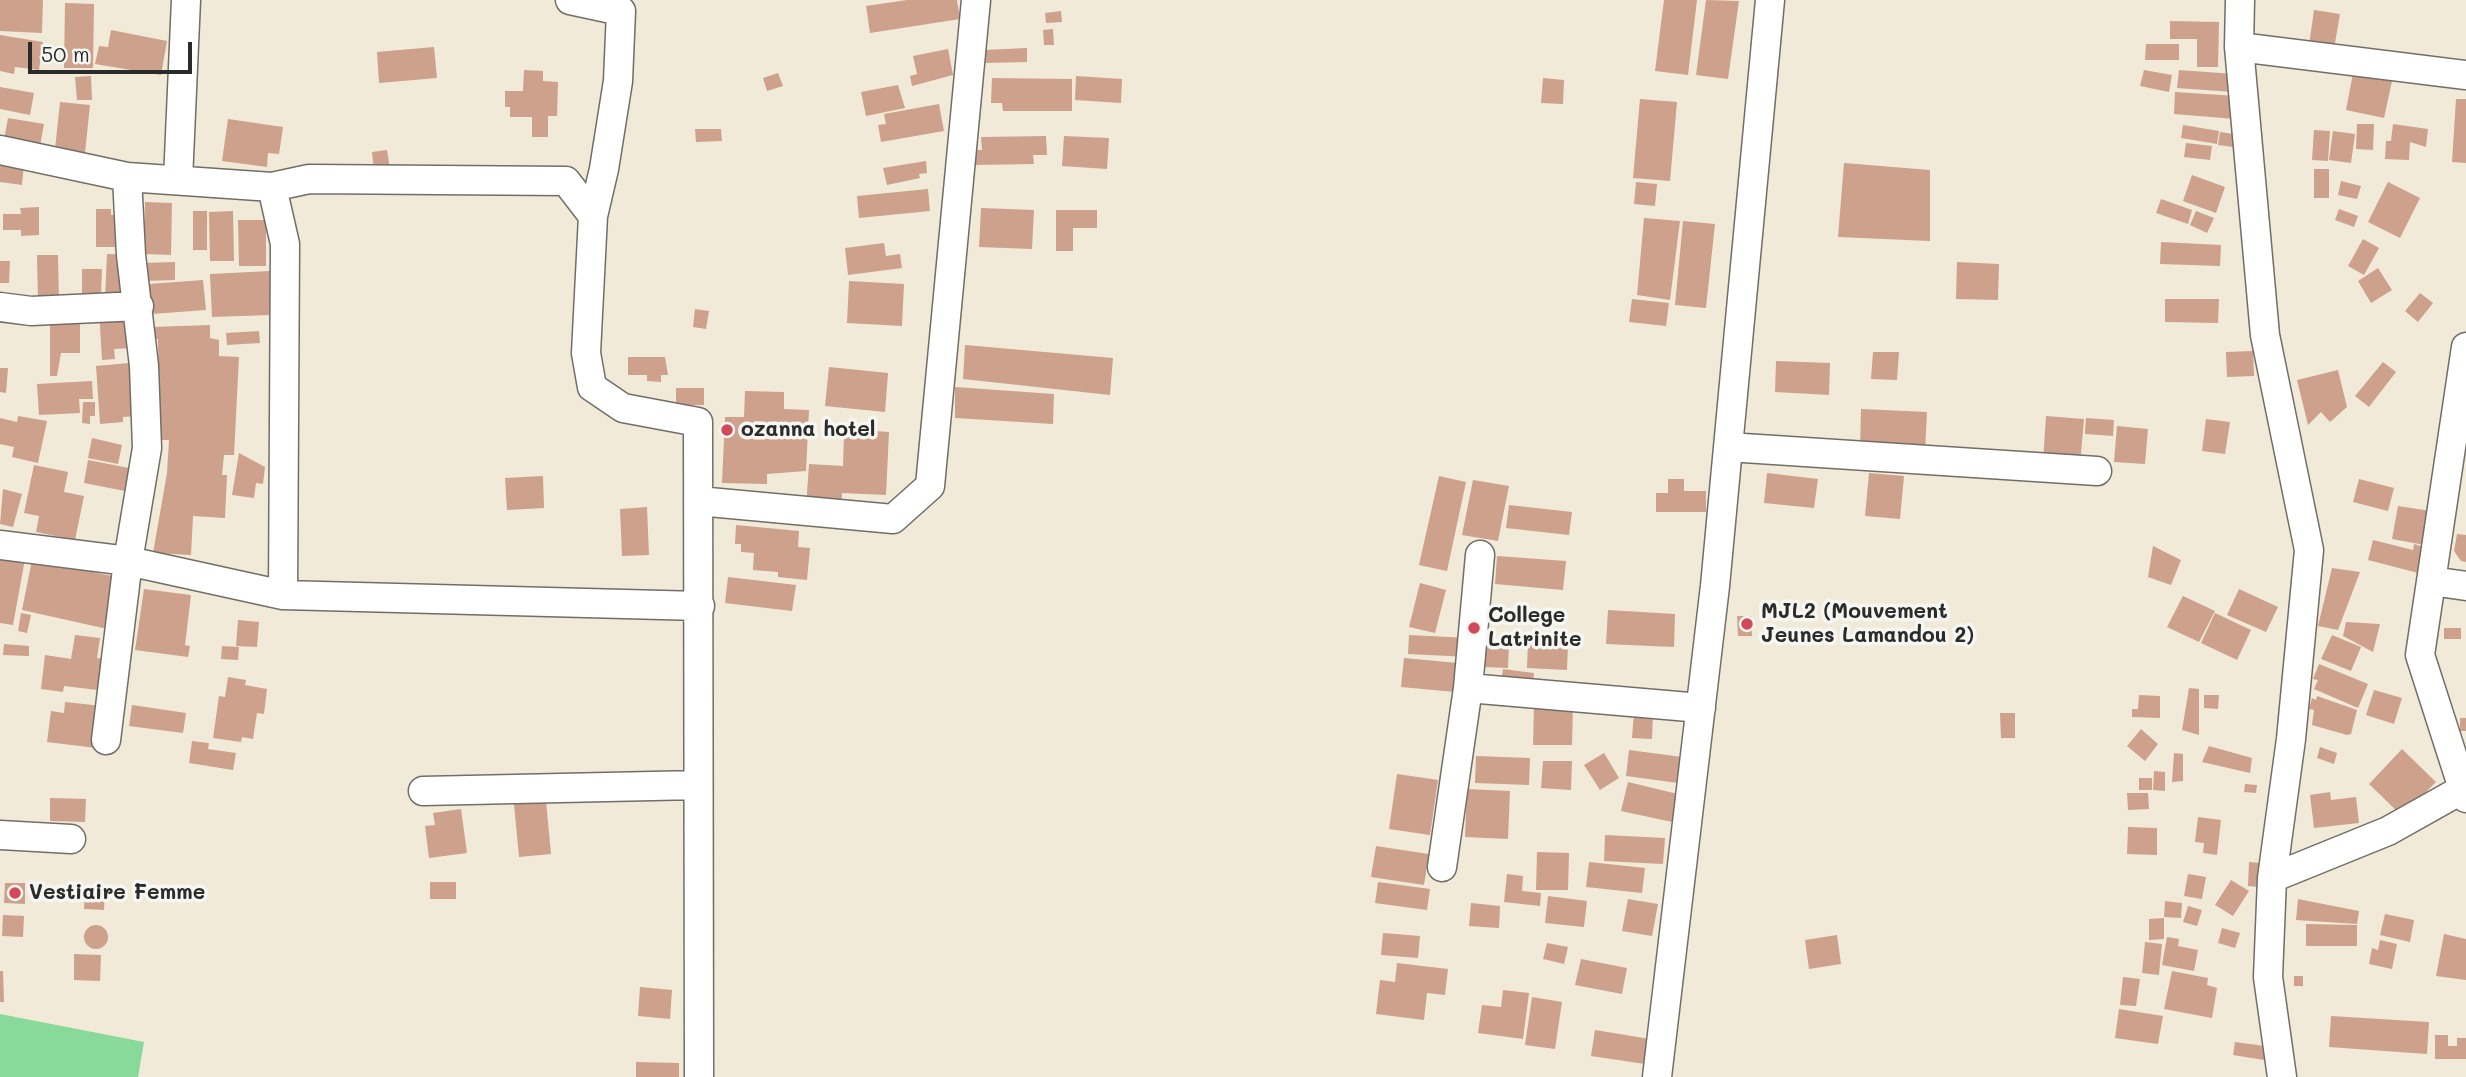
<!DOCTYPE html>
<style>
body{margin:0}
#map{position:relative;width:2466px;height:1077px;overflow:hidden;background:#f2ead8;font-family:Mali,sans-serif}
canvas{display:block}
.scale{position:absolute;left:28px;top:42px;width:164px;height:32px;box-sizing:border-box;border:4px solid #2b2b2b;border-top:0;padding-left:9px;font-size:21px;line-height:24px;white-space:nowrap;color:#2b2b2b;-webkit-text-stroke:5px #f6f6f2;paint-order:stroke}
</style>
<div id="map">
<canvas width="2466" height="1077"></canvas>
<div class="scale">50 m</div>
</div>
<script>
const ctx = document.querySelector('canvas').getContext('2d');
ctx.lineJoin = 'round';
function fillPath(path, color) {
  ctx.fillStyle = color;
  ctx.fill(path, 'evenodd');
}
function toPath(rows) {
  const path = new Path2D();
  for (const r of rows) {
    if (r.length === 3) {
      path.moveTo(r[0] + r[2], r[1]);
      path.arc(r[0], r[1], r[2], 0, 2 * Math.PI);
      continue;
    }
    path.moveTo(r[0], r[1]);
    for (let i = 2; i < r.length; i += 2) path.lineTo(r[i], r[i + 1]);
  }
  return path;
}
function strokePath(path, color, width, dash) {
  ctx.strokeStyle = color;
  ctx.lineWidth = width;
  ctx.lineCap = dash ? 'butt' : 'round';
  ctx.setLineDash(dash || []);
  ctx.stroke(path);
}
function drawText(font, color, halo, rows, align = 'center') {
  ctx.font = font + ' Mali,sans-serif';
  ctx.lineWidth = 7;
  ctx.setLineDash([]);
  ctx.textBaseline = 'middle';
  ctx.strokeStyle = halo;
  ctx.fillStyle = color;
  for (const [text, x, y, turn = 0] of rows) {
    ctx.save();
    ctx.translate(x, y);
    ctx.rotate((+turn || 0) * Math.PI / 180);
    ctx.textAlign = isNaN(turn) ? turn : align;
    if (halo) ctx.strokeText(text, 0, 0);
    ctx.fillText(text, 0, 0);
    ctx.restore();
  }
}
fillPath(toPath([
 [0,1014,144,1042,138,1077,0,1077]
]), '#89da9a');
fillPath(toPath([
 [0,0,43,0,42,33,0,31],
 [907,0,957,0,960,19,870,33,866,6],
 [1664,0,1697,0,1688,75,1655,71],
 [1706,0,1739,1,1728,79,1696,75],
 [65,3,94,4,93,68,64,68],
 [2314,10,2340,14,2334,49,2309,45],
 [1061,11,1062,22,1046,23,1045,13],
 [2170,21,2219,22,2218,67,2197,67,2197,39,2170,39],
 [1053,29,1054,45,1044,45,1043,30],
 [111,30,167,41,161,75,95,64,99,46,108,47],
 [0,35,43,42,39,70,15,67,14,74,0,71],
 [2146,44,2179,44,2179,60,2145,60],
 [434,47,437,78,379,83,377,52],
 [1027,48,1027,62,985,63,984,50],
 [948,49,953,75,912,86,910,76,917,74,913,56],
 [524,70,543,71,543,81,558,82,557,116,548,116,548,137,532,137,532,117,510,117,510,107,505,107,505,91,523,91],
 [2144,70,2172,75,2169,92,2140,86],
 [2179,70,2234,74,2233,92,2177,88],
 [778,73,783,86,767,91,763,78],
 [2353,73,2392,81,2384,118,2346,110],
 [91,76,92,100,77,100,75,77],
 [1076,76,1122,79,1121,103,1075,100],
 [992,78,1072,79,1072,111,1003,111,1002,103,991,103],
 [1543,78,1564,80,1563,104,1541,103],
 [898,85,905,108,866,116,861,92],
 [0,87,34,93,30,115,0,109],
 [2175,92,2237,96,2235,119,2174,114],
 [1640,99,1677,102,1670,181,1633,178],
 [2456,99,2466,99,2466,163,2452,162],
 [60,102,90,105,85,153,55,149],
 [939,104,944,131,881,142,878,125,886,124,884,114],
 [8,118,44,124,40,146,4,140],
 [228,119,283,127,279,154,268,153,267,167,222,161],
 [2357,124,2374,124,2373,150,2356,149],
 [2393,124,2428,129,2426,147,2410,142,2409,160,2385,159,2386,141,2391,141],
 [2183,125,2219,131,2217,144,2181,138],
 [695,129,721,129,722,141,696,142],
 [2314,130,2330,131,2328,161,2312,160],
 [2333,131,2355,134,2351,163,2329,160],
 [2220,132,2234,134,2233,147,2218,145],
 [1046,136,1047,155,1033,155,1034,164,973,165,973,150,982,150,981,137],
 [1064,136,1109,138,1107,169,1062,166],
 [2186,143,2212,146,2210,160,2184,157],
 [387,150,390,169,374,171,372,152],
 [0,159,24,163,22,185,0,182],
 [926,161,927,173,919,174,920,178,887,185,883,168],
 [1844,163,1930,170,1930,241,1838,237],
 [2314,169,2329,169,2329,198,2314,198],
 [2192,175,2225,187,2216,213,2183,201],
 [2341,181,2361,186,2357,199,2338,195],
 [1636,182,1657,184,1655,206,1634,204],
 [2388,182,2420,198,2400,238,2368,222],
 [928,189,930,211,859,218,857,196],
 [2161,199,2192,210,2188,224,2156,213],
 [145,202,172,203,171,255,144,254],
 [39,207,39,235,21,236,21,230,3,230,3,214,21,214,20,208],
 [981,208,1034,210,1032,249,979,247],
 [96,209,111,209,111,215,122,215,122,247,96,247],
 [2339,209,2358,216,2354,227,2335,220],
 [1056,210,1097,210,1097,228,1073,228,1073,251,1056,251],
 [193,211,207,211,207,250,193,250],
 [233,211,234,261,210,261,209,212],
 [2196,211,2214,218,2207,233,2190,225],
 [1644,218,1680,221,1670,300,1637,295],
 [238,220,266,220,266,266,239,266],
 [1683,221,1715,224,1706,308,1675,305],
 [2363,239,2379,248,2364,275,2348,266],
 [2161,242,2221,245,2220,266,2160,264],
 [884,243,886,256,900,254,902,268,848,275,845,248],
 [107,254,131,255,130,300,105,299],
 [37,255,58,255,59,303,38,303],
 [0,261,10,261,9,283,0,283],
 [175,262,175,280,142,281,142,263],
 [1957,262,1999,264,1998,300,1956,299],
 [2378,268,2392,290,2371,303,2358,281],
 [82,269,102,269,101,295,82,295],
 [270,271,271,315,212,317,210,274],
 [203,280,206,310,152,314,149,284],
 [849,281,904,284,902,326,847,323],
 [2420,293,2433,303,2418,322,2405,311],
 [1632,299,1669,303,1666,326,1629,322],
 [2165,299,2219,299,2218,323,2165,322],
 [130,309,133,348,114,349,115,359,102,360,99,310],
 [695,309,709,311,706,329,693,327],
 [50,313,80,313,80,353,61,353,57,376,50,376],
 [210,325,210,338,219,340,219,356,239,357,234,455,224,455,222,475,227,475,225,518,193,516,191,555,153,553,167,473,169,440,159,440,158,339,152,339,152,327],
 [259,331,260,343,227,345,226,333],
 [965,345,1113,358,1110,395,963,379],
 [2253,351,2254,376,2227,377,2226,352],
 [1873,352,1899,352,1897,380,1871,379],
 [628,357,665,357,668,375,661,375,661,382,647,381,647,375,628,375],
 [1776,361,1830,363,1829,395,1775,392],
 [2383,362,2396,372,2369,407,2355,396],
 [129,363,130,376,136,375,139,416,123,417,123,422,100,424,96,366],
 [829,367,888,373,885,412,825,406],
 [0,368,8,368,6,393,0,392],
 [2338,370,2347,407,2330,422,2321,412,2308,425,2297,380],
 [92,381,93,399,79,399,80,413,39,415,37,384],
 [955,387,1054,394,1053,424,955,418],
 [676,388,704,388,704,405,676,405],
 [745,391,784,392,784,409,809,410,806,471,767,474,767,484,722,483,725,417,744,417],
 [83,402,95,402,95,416,90,416,90,424,82,423],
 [1861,409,1927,412,1925,452,1860,449],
 [18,416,47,421,38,463,12,457,14,447,0,444,0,418,17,422],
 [2046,416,2084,419,2080,465,2043,462],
 [2086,418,2114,420,2113,436,2085,434],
 [2206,419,2230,422,2225,454,2202,451],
 [858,424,874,425,874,431,889,432,886,495,842,493,841,511,806,508,809,464,843,466,844,434,858,434],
 [2117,426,2148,429,2145,464,2114,462],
 [92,438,122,445,118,464,88,458],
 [239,453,265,467,263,484,256,483,254,498,232,495],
 [88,460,129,468,125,491,84,483],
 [34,465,68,472,64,492,84,496,75,540,36,532,39,516,24,513],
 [1767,473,1818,479,1814,508,1764,503],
 [1869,473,1904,476,1900,519,1865,516],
 [543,476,544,508,507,510,505,478],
 [1439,476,1466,482,1447,571,1419,565],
 [1668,479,1684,479,1684,491,1706,491,1706,512,1656,512,1656,493,1668,493],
 [2359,479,2394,488,2388,511,2353,502],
 [1473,480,1509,486,1498,541,1462,535],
 [3,489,22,494,13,527,0,524],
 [1509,505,1572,512,1569,535,1506,528],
 [2398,506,2431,511,2425,545,2392,539],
 [647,507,649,555,622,556,620,509],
 [736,525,799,531,798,547,810,548,807,580,778,577,778,572,753,570,754,553,741,552,741,544,735,544],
 [2457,534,2466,535,2466,562,2461,561,2454,551],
 [2373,540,2413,550,2414,544,2428,548,2422,574,2368,560],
 [2153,546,2181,560,2171,585,2148,577],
 [0,554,25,559,13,625,0,623],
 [1497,556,1566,561,1563,590,1495,584],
 [32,560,122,578,112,630,22,610],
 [2332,568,2360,572,2338,630,2318,626],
 [728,577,796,585,792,611,725,603],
 [1420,583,1446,590,1435,633,1409,627],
 [144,589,191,595,185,645,190,646,188,657,135,650],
 [2239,589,2278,607,2266,632,2227,615],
 [2183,596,2215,611,2199,642,2167,627],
 [1608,610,1675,614,1674,647,1606,644],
 [21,613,31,615,27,633,18,631],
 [2215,613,2251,630,2237,660,2201,643],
 [1737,616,1751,616,1752,636,1738,636],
 [238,620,259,622,257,647,236,646],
 [2346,622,2380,624,2373,652,2343,636],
 [2444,628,2461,628,2461,639,2444,639],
 [75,635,100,638,97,658,110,660,106,691,64,686,63,692,41,689,45,655,71,659],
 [1409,635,1470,638,1469,657,1408,654],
 [2332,635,2361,647,2351,671,2321,659],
 [1484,641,1509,642,1508,668,1483,667],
 [1528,642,1568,644,1567,670,1527,668],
 [4,644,29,646,29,656,3,655],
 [222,646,239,647,238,660,221,659],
 [1404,658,1458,663,1455,692,1401,687],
 [2319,664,2368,684,2358,708,2314,689,2318,680,2313,679],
 [1503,669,1534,673,1532,693,1500,689],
 [228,677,246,680,245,685,267,689,264,714,257,713,253,739,242,737,241,742,213,738,219,696,225,697],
 [2189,688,2199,689,2199,735,2182,730],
 [2374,690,2402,698,2394,724,2366,715],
 [2139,695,2160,696,2160,718,2132,717,2132,709,2138,709],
 [2204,695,2219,695,2218,709,2204,708],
 [2317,696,2357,710,2351,734,2347,735,2312,725,2314,710,2309,709,2312,698,2316,700],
 [65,702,102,706,96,748,47,742,51,711,64,713],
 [1534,703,1573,704,1572,745,1533,745],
 [132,705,186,713,183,733,129,726],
 [1634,712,1653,713,1652,739,1632,738],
 [2000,713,2015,713,2015,738,2001,738],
 [2460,718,2466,718,2466,731,2460,731],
 [2141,729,2158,744,2145,761,2127,746],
 [192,741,209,743,208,749,236,753,233,770,189,763],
 [2209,746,2252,758,2250,773,2202,762],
 [2320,747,2337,753,2334,764,2317,758],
 [2402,749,2436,782,2402,816,2369,784],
 [1629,750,1682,757,1678,783,1626,776],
 [1604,753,1619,778,1600,790,1584,765],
 [2174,753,2183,754,2183,781,2172,782],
 [1476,756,1530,758,1529,785,1475,783],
 [1543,761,1572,761,1571,790,1541,788],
 [2154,771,2165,772,2165,791,2153,790],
 [1397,774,1438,780,1430,835,1389,829],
 [2139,778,2152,778,2152,790,2139,790],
 [1628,782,1678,794,1672,822,1621,811],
 [2245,784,2257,785,2256,793,2244,792],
 [1467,789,1510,791,1508,839,1465,837],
 [2330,792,2331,800,2356,797,2359,823,2314,828,2310,795],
 [2127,793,2148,793,2149,809,2128,810],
 [50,798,86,799,85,822,50,821],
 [546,801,551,854,519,857,514,804],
 [461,809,467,853,429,858,425,826,435,825,433,813],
 [2198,817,2221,820,2217,855,2203,853,2204,843,2195,842],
 [2128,827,2157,828,2157,855,2127,854],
 [1605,835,1665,838,1663,864,1604,861],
 [1376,846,1429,854,1424,885,1371,877],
 [1537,852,1569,853,1568,890,1536,890],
 [1589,862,1645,868,1642,893,1586,887],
 [2249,862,2273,864,2271,888,2248,886],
 [1507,874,1523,876,1522,891,1541,893,1540,906,1504,902],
 [2188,874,2206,877,2202,899,2184,896],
 [2231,880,2249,891,2233,916,2215,905],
 [430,882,456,882,456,899,430,899],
 [1378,882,1430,889,1427,910,1375,903],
 [5,883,25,883,25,904,4,903],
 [85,891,105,891,104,910,84,909],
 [1548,896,1587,901,1584,927,1545,923],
 [1628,899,1658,904,1652,936,1622,931],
 [2298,899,2359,911,2357,924,2296,920],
 [2165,901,2182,903,2181,918,2164,917],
 [1471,903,1500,906,1499,928,1469,926],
 [2188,906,2202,910,2197,926,2183,922],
 [2385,914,2414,920,2410,942,2380,935],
 [3,915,24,916,23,937,2,936],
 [2164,918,2164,939,2149,940,2149,919],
 [2306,924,2357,925,2357,946,2306,946],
 [96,937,12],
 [2222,928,2240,933,2235,948,2218,943],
 [1383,933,1420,936,1418,958,1381,955],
 [2444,934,2466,939,2466,980,2436,976],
 [1837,935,1841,964,1809,969,1805,940],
 [2167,937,2179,939,2178,946,2198,950,2194,971,2162,965],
 [2380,940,2397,944,2392,969,2369,964,2372,948,2378,950],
 [2145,942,2162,944,2159,975,2142,973],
 [1547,943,1568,947,1564,964,1543,959],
 [74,954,101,955,100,981,74,980],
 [1581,959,1627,968,1622,994,1575,985],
 [1397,963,1448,969,1445,995,1427,993,1424,1020,1376,1014,1380,980,1395,982],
 [0,971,3,971,4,1002,0,1002],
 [2172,971,2208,978,2207,985,2217,988,2212,1018,2164,1009],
 [2294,976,2303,976,2303,986,2294,986],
 [2123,977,2140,979,2136,1006,2120,1005],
 [640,987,672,990,670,1019,638,1016],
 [1503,990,1529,993,1523,1039,1478,1033,1482,1005,1501,1007],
 [1532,997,1562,1002,1555,1049,1525,1045],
 [2119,1009,2163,1016,2158,1044,2115,1038],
 [2331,1016,2429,1022,2427,1054,2329,1047],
 [1595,1030,1650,1039,1645,1064,1591,1056],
 [2435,1035,2448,1035,2448,1046,2457,1046,2457,1038,2466,1038,2466,1059,2435,1059],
 [2235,1042,2272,1047,2270,1061,2233,1055],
 [636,1062,679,1063,679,1077,636,1077]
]), '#cda18b');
const minor = toPath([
 [570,0,621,11,618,81,604,169,593,216],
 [2240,0,2239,47,2265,335,2309,550,2291,739,2272,878,2268,977,2282,1077],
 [2239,47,2466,75],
 [0,150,127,177,272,187,285,244,283,595],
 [178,180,186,0],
 [272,187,309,179,566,181,593,216,586,353,592,387,623,408,698,422,699,1077],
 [0,307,31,311,139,306],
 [2466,347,2420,655,2466,798],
 [1728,447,2097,471],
 [698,501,893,519,930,486,976,0],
 [0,545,128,561,283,595,700,606],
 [2431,581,2466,586],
 [1468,688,1701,708],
 [106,740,128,561,147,448,144,366,131,255,127,177],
 [423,791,698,785],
 [0,835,71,839],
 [1442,867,1468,688,1480,555],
 [2272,878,2388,831,2463,789],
 [1657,1077,1715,586,1770,0]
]);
strokePath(minor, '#716e68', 31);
strokePath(minor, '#fff', 28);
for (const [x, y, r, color] of [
 [727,430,7,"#d1495b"],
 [1747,624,7,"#d1495b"],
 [1474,628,7,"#d1495b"],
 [15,893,7,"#d1495b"]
]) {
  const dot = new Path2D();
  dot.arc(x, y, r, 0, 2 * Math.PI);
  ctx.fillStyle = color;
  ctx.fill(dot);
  strokePath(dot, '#f6f6f2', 2.5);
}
drawText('bold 21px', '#2b2b2b', '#f6f6f2', [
 ["ozanna hotel",741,430],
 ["MJL2 (Mouvement",1761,612],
 ["Jeunes Lamandou 2)",1761,636],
 ["College",1488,616],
 ["Latrinite",1488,640],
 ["Vestiaire Femme",29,893]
], 'left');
</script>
